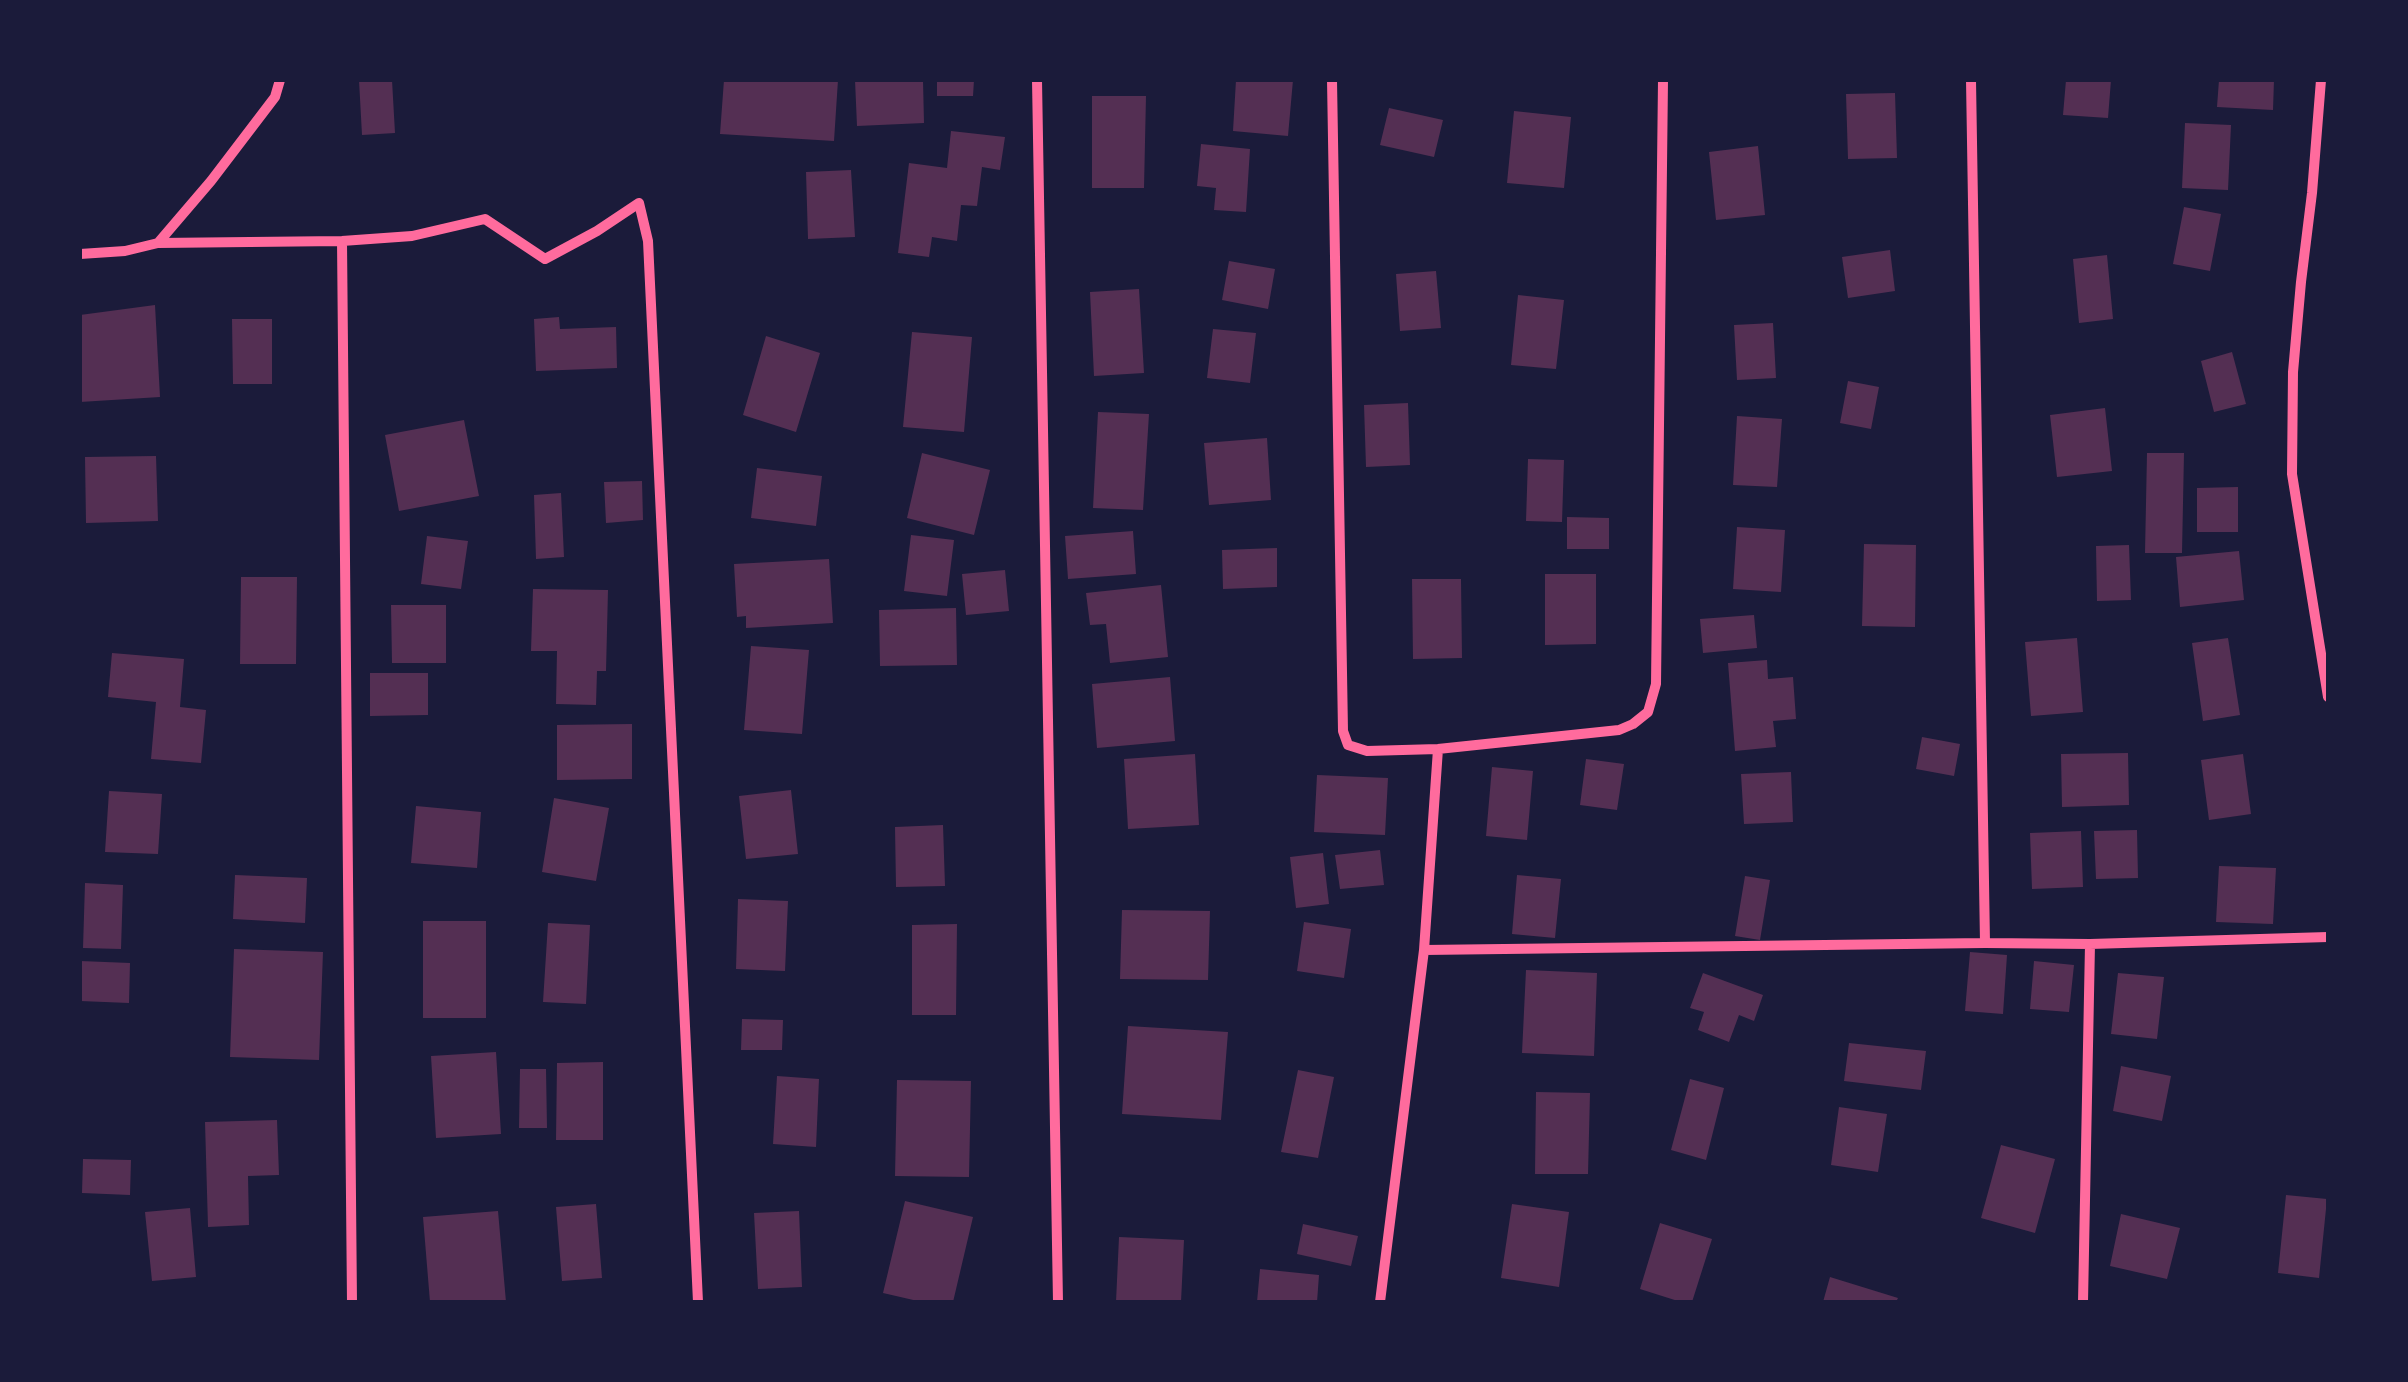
<!DOCTYPE html>
<style>
body{margin:0}
#map{position:relative;width:2408px;height:1382px;overflow:hidden;background:#1b1b3a;font-family:Georgia,serif}
canvas{display:block}
.frame{position:absolute;inset:0;border:82px solid #1b1b3a;pointer-events:none}
</style>
<div id="map">
<canvas width="2408" height="1382"></canvas>
<div class="frame"></div>
</div>
<script>
const ctx = document.querySelector('canvas').getContext('2d');
ctx.lineJoin = 'round';
function fillPath(path, color) {
  ctx.fillStyle = color;
  ctx.fill(path, 'evenodd');
}
function toPath(rows) {
  const path = new Path2D();
  for (const r of rows) {
    path.moveTo(r[0], r[1]);
    for (let i = 2; i < r.length; i += 2) path.lineTo(r[i], r[i + 1]);
  }
  return path;
}
function strokePath(path, color, width, dash) {
  ctx.strokeStyle = color;
  ctx.lineWidth = width;
  ctx.lineCap = dash ? 'butt' : 'round';
  ctx.setLineDash(dash || []);
  ctx.stroke(path);
}
fillPath(toPath([
 [359,80,392,80,395,133,362,135],
 [724,80,838,80,834,141,720,134],
 [855,80,923,80,924,123,857,126],
 [937,80,974,80,973,96,937,96],
 [1236,80,1293,80,1288,136,1233,131],
 [2066,80,2111,80,2108,118,2063,115],
 [2219,80,2274,80,2273,110,2217,107],
 [1895,93,1897,158,1848,159,1846,94],
 [1092,96,1146,96,1144,188,1092,188],
 [1389,108,1443,120,1434,157,1380,145],
 [1514,111,1571,117,1564,188,1507,183],
 [2185,123,2231,125,2228,190,2182,188],
 [951,131,1005,137,1000,170,982,167,977,206,961,205,957,241,932,237,929,257,898,253,909,163,947,168],
 [1201,144,1250,149,1246,212,1214,210,1216,188,1197,186],
 [1758,146,1765,215,1716,220,1709,152],
 [851,170,855,237,808,239,806,172],
 [2184,207,2221,214,2210,271,2173,264],
 [1890,250,1895,291,1848,298,1842,257],
 [2107,255,2113,319,2079,323,2073,259],
 [1229,261,1275,269,1268,309,1222,300],
 [1436,271,1441,328,1400,331,1396,274],
 [1139,289,1144,373,1094,376,1090,292],
 [1518,295,1564,300,1556,369,1511,365],
 [155,305,160,397,80,402,80,315],
 [559,317,560,329,616,327,617,368,536,371,534,319],
 [232,319,272,319,272,384,233,384],
 [1773,323,1776,378,1737,380,1734,325],
 [1213,329,1256,333,1250,383,1207,378],
 [912,332,972,337,964,432,903,427],
 [766,336,820,353,796,432,743,415],
 [2232,352,2246,404,2214,412,2201,361],
 [1848,381,1879,387,1871,429,1840,423],
 [1408,403,1410,465,1366,467,1364,405],
 [2105,408,2112,471,2057,477,2050,415],
 [1098,412,1149,414,1143,510,1093,508],
 [1737,416,1782,419,1777,487,1733,485],
 [464,420,479,496,399,511,385,435],
 [1267,438,1271,500,1209,505,1204,443],
 [922,453,990,470,974,535,907,518],
 [2147,453,2184,453,2182,553,2145,553],
 [156,456,158,521,86,523,85,457],
 [1528,459,1564,460,1562,522,1526,521],
 [757,468,822,476,816,526,751,518],
 [642,481,643,520,606,523,604,482],
 [2238,487,2238,532,2197,532,2197,488],
 [561,493,564,557,536,559,534,495],
 [1567,517,1609,518,1609,549,1567,549],
 [1737,527,1785,530,1781,592,1733,589],
 [1133,531,1136,574,1068,579,1065,536],
 [911,535,954,540,947,596,904,591],
 [427,536,468,541,461,589,421,584],
 [1864,544,1916,545,1915,627,1862,626],
 [2129,545,2131,600,2097,601,2096,546],
 [1277,548,1277,587,1223,589,1222,550],
 [2239,551,2244,600,2180,607,2176,557],
 [829,559,833,623,746,628,746,616,737,617,734,564],
 [1005,570,1009,611,966,615,962,574],
 [1545,574,1596,574,1596,644,1545,645],
 [241,577,297,577,296,664,240,664],
 [1412,579,1461,579,1462,658,1413,659],
 [1161,585,1168,657,1110,663,1106,624,1090,625,1086,593],
 [533,589,608,590,606,671,597,671,596,705,556,704,557,651,531,651],
 [391,605,446,605,446,663,392,663],
 [956,608,957,665,880,666,879,610],
 [1754,615,1757,648,1703,653,1700,619],
 [2077,638,2083,712,2031,716,2025,642],
 [2228,638,2240,715,2203,721,2192,643],
 [751,646,809,650,802,734,744,730],
 [112,653,184,659,180,707,206,710,201,763,151,759,156,702,108,697],
 [1767,660,1768,679,1793,677,1796,719,1773,721,1776,747,1735,751,1728,663],
 [370,673,428,673,428,715,370,716],
 [1170,677,1175,741,1097,748,1092,684],
 [632,724,632,779,557,780,557,725],
 [1922,737,1960,744,1954,776,1916,769],
 [2128,753,2129,805,2062,807,2061,754],
 [1195,754,1199,825,1128,829,1124,759],
 [2243,754,2251,814,2209,820,2201,760],
 [1586,759,1624,764,1617,810,1580,805],
 [1492,767,1533,771,1527,840,1486,836],
 [1791,772,1793,822,1744,824,1741,774],
 [1317,775,1388,778,1385,835,1314,832],
 [791,790,798,854,746,859,739,796],
 [109,791,162,794,158,854,105,852],
 [554,798,609,808,596,881,542,872],
 [416,806,481,812,477,868,411,863],
 [943,825,945,886,896,887,895,827],
 [2137,830,2138,878,2096,879,2094,831],
 [2081,831,2083,887,2032,889,2030,833],
 [1380,850,1384,885,1340,889,1335,855],
 [1323,853,1329,904,1296,908,1290,857],
 [2219,866,2276,868,2273,924,2216,922],
 [235,875,307,878,305,923,233,919],
 [1517,875,1561,879,1555,938,1512,934],
 [1745,876,1770,880,1760,940,1735,936],
 [85,883,123,885,121,949,83,948],
 [738,899,788,901,785,971,736,969],
 [1122,910,1210,911,1208,980,1120,979],
 [423,921,486,921,486,1018,423,1018],
 [1304,922,1351,929,1344,978,1297,971],
 [548,923,590,925,586,1004,543,1002],
 [957,924,956,1015,912,1015,912,925],
 [234,949,323,952,319,1060,230,1057],
 [1970,952,2007,955,2003,1014,1965,1011],
 [80,961,130,963,129,1003,80,1001],
 [2034,961,2074,965,2069,1012,2030,1009],
 [1526,970,1597,973,1594,1056,1522,1053],
 [1703,973,1763,995,1754,1021,1739,1015,1729,1042,1698,1030,1704,1012,1690,1008],
 [2118,973,2164,977,2157,1039,2111,1034],
 [742,1019,783,1020,782,1050,741,1050],
 [1128,1026,1228,1032,1221,1120,1122,1114],
 [1849,1043,1926,1051,1921,1090,1844,1081],
 [496,1052,501,1134,436,1138,431,1056],
 [603,1062,603,1140,556,1140,557,1063],
 [2121,1066,2171,1076,2162,1121,2113,1111],
 [520,1069,546,1069,547,1128,519,1128],
 [1298,1070,1334,1077,1318,1158,1281,1152],
 [777,1076,819,1079,816,1147,773,1144],
 [1690,1079,1724,1088,1706,1160,1671,1150],
 [897,1080,971,1081,969,1177,895,1176],
 [1536,1092,1590,1093,1588,1174,1535,1174],
 [1839,1107,1887,1114,1878,1172,1831,1165],
 [277,1120,279,1175,248,1176,249,1225,208,1227,205,1122],
 [2001,1145,2055,1159,2035,1233,1981,1218],
 [83,1159,131,1160,130,1195,82,1193],
 [2286,1195,2327,1199,2319,1278,2278,1273],
 [905,1201,973,1217,953,1302,922,1302,883,1293],
 [596,1204,602,1278,562,1281,556,1207],
 [1512,1204,1569,1212,1559,1287,1501,1278],
 [190,1208,196,1277,152,1281,145,1212],
 [498,1211,506,1302,430,1302,423,1217],
 [799,1211,802,1287,758,1289,754,1213],
 [2121,1214,2180,1228,2167,1279,2110,1266],
 [1660,1223,1712,1239,1692,1302,1681,1302,1640,1289],
 [1303,1224,1358,1236,1351,1266,1297,1254],
 [1119,1237,1184,1240,1181,1302,1116,1302],
 [1260,1269,1319,1275,1317,1302,1257,1302],
 [1830,1277,1898,1298,1896,1302,1823,1302]
]), '#542f53');
strokePath(toPath([
 [1037,80,1058,1302],
 [1332,80,1343,731,1348,745,1367,751,1438,749,1619,730,1633,724,1648,712,1656,684,1663,80],
 [1971,80,1985,943],
 [2321,80,2312,193,2301,282,2293,372,2292,474,2328,697],
 [342,241,352,1302],
 [158,243,211,181,275,97,280,80],
 [80,254,125,251,158,243,342,241,412,236,485,219,545,259,597,231,639,203,648,241,698,1302],
 [1424,950,1985,943,2090,944,2328,937],
 [1380,1302,1424,950,1438,749],
 [2083,1302,2090,944]
]), '#ff6b9d', 10);
</script>
